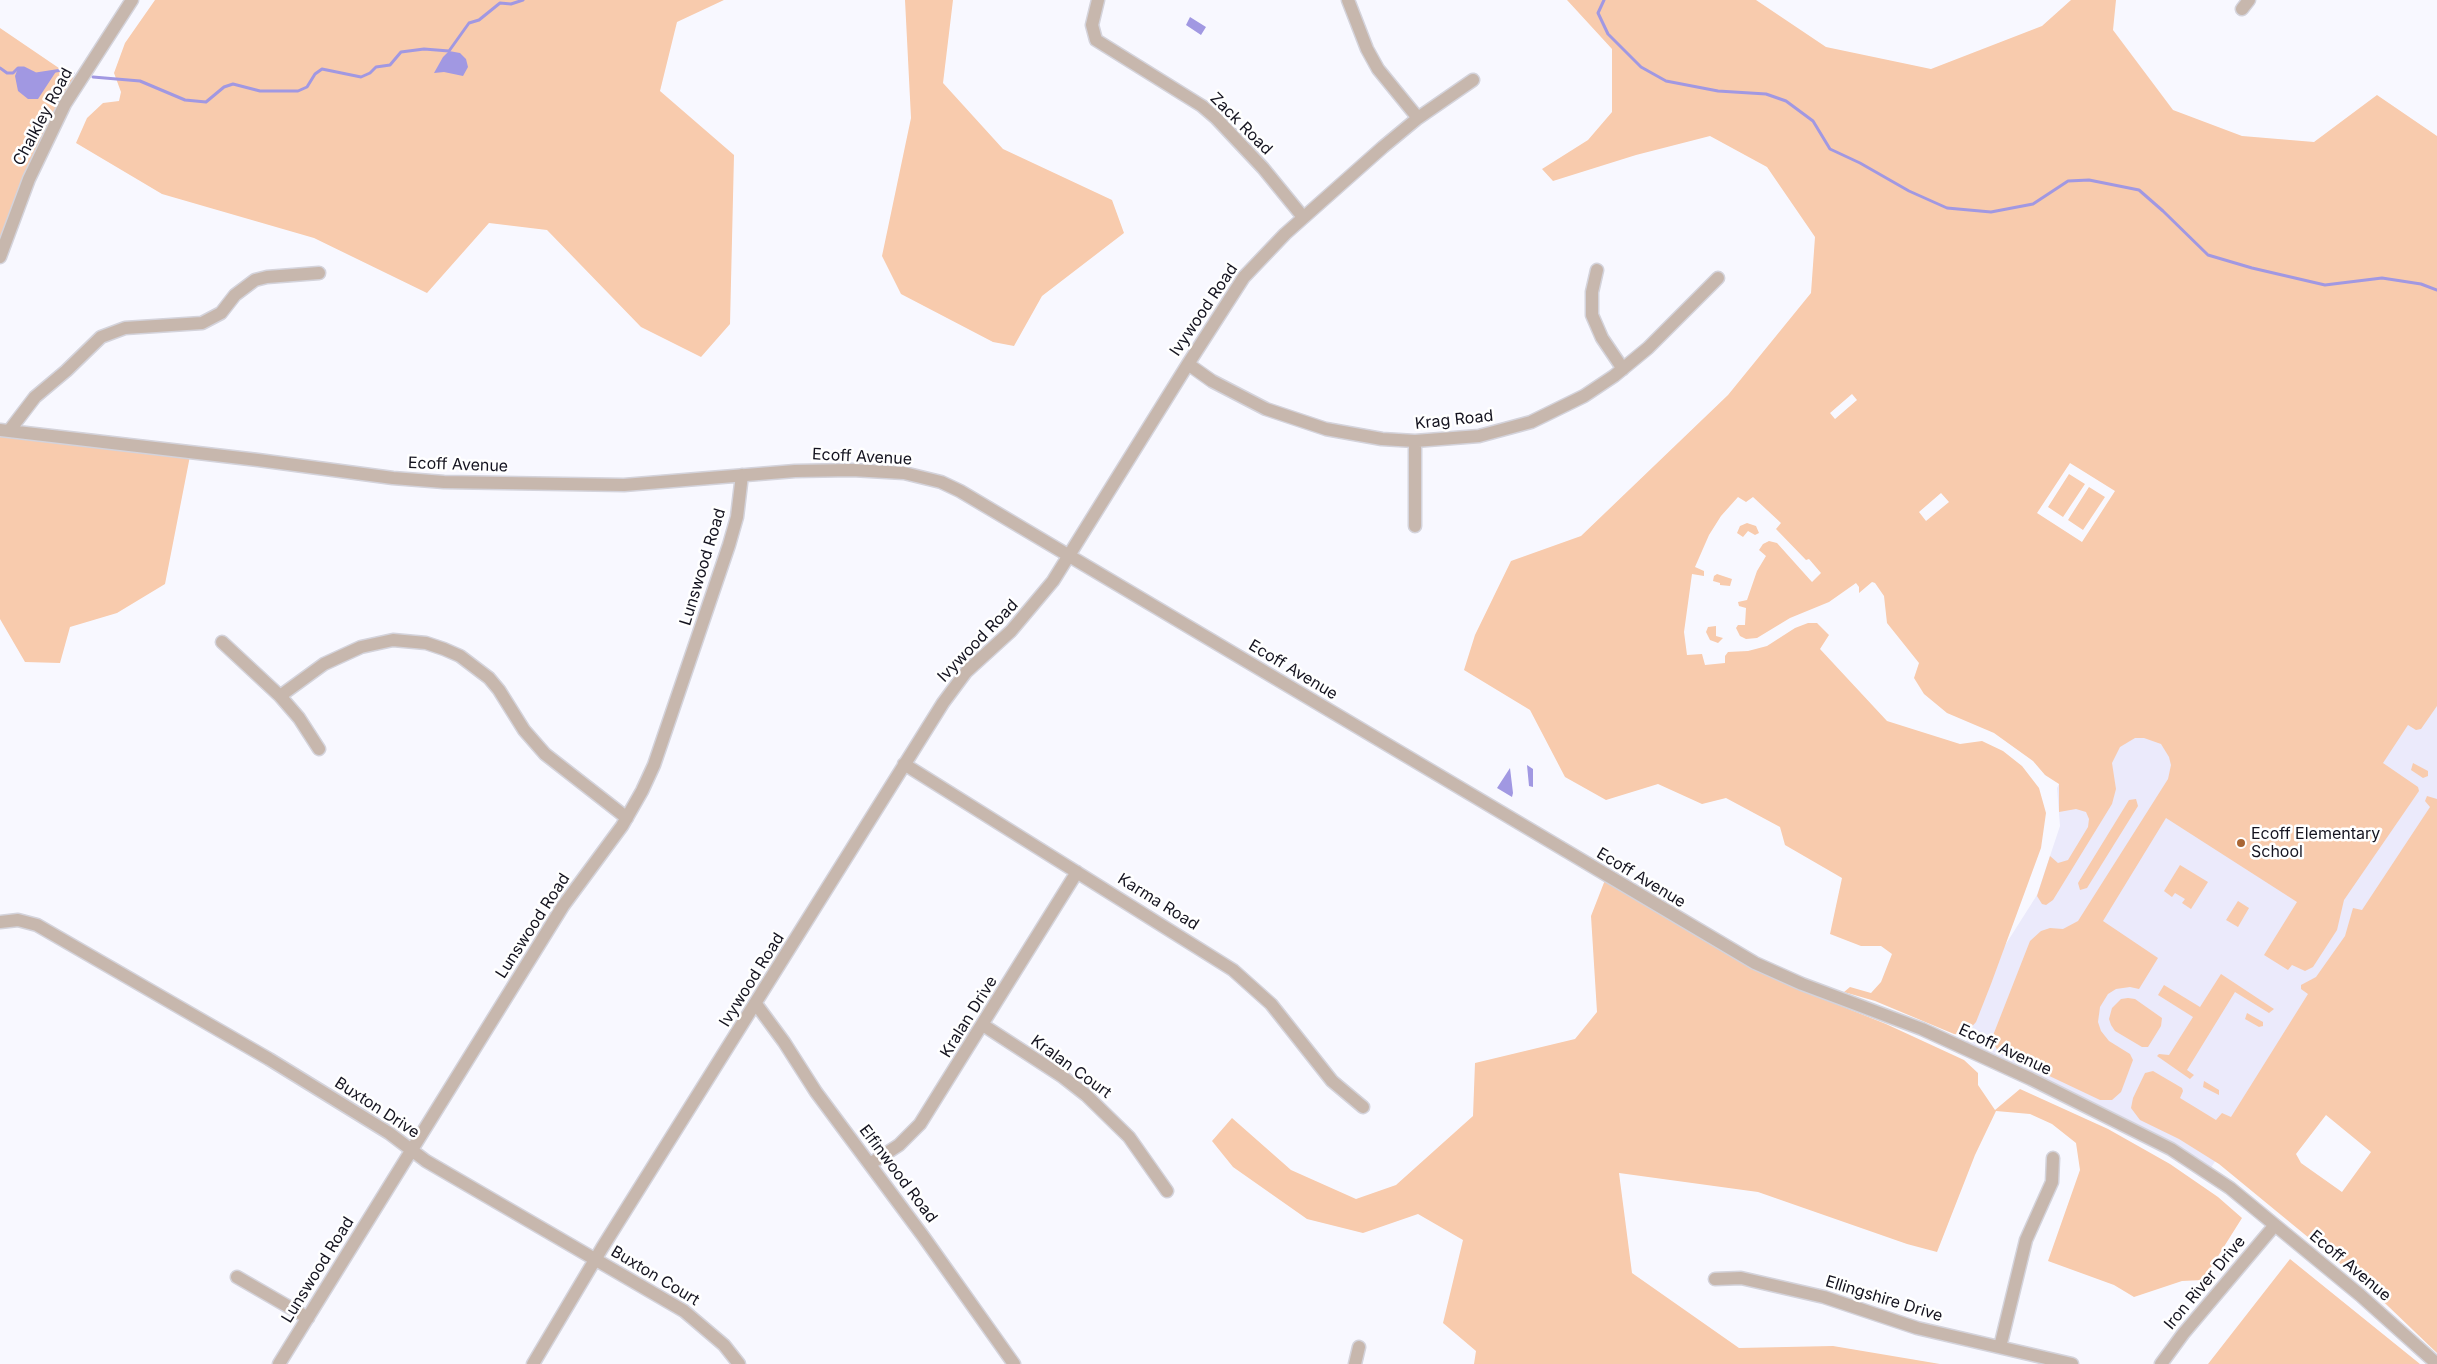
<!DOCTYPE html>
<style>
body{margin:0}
canvas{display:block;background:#f8f8ff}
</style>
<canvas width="2437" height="1364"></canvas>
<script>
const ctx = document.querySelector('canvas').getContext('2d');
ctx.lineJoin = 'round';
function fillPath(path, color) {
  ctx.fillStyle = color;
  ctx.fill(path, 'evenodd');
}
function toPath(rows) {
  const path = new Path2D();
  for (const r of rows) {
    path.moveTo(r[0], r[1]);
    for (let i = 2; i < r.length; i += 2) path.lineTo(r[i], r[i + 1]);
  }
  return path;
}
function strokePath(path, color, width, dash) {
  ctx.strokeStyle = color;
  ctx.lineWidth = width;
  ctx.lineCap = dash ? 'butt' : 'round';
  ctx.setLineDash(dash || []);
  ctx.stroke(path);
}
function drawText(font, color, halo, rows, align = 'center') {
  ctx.font = font + ' Inter,sans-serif';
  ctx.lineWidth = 5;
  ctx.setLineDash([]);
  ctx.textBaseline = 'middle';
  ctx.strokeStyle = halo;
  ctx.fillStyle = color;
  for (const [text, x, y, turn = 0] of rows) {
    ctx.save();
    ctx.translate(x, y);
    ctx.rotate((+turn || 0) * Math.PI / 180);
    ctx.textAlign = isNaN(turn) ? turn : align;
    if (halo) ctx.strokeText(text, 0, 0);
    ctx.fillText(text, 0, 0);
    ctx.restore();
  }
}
fillPath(toPath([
 [2437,612,2437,830,2210,1169,1964,1047,2004,947,2037,895,2060,826,2057,788,2106,688]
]), '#ebeafb');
fillPath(toPath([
 [155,0,724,0,677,22,660,91,734,155,730,324,701,357,641,327,547,230,489,223,427,293,314,238,162,194,76,143,87,118,103,103,119,101,121,92,114,73,125,43],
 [905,0,953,0,943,83,1003,149,1112,200,1124,233,1042,296,1014,346,993,342,901,294,882,256,911,118],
 [1567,0,1756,0,1826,47,1931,69,2042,26,2071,0,2116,0,2113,30,2173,110,2242,136,2314,142,2377,95,2437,136,2437,706,2421,729,2416,730,2408,725,2383,763,2418,787,2419,791,2344,900,2337,930,2313,967,2305,971,2292,965,2288,970,2264,955,2297,902,2166,818,2103,921,2158,958,2139,989,2130,987,2116,989,2108,994,2100,1007,2098,1022,2101,1031,2109,1041,2130,1054,2133,1060,2121,1092,2112,1100,2100,1100,2003,1054,1997,1050,1992,1038,2030,941,2041,931,2050,928,2063,929,2078,921,2168,779,2171,765,2169,757,2161,744,2144,738,2135,738,2120,747,2112,763,2116,789,2112,804,2053,900,2046,905,2042,904,2037,896,2050,856,2058,863,2068,860,2088,827,2089,819,2086,812,2076,809,2059,812,2059,784,2045,775,2033,761,1994,733,1947,713,1924,694,1914,678,1919,663,1887,623,1884,596,1875,583,1872,582,1859,593,1859,587,1856,583,1829,602,1790,618,1757,638,1746,639,1740,636,1736,628,1738,625,1745,625,1746,608,1739,606,1738,602,1747,600,1757,571,1766,556,1759,550,1763,544,1769,541,1777,543,1812,582,1821,573,1809,559,1806,560,1776,529,1781,523,1753,497,1746,502,1738,497,1721,516,1709,535,1695,567,1704,571,1704,576,1692,574,1684,632,1687,655,1702,654,1705,665,1725,663,1725,656,1728,652,1748,651,1767,646,1795,628,1808,623,1817,623,1829,635,1820,649,1887,721,1960,744,1982,741,2003,751,2022,766,2039,788,2046,813,2041,848,1991,984,1976,1022,1968,1031,1962,1035,1954,1034,1875,1001,1844,992,1850,987,1871,993,1881,982,1892,954,1881,946,1861,946,1830,934,1842,878,1785,845,1780,827,1726,798,1702,804,1658,784,1606,800,1565,777,1530,710,1464,670,1475,635,1511,561,1581,536,1728,395,1811,293,1815,237,1767,167,1710,136,1636,155,1553,181,1542,169,1588,140,1612,112,1612,49],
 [1852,394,1857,400,1835,419,1830,413],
 [2070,463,2115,491,2082,542,2037,513],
 [1941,493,1949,502,1926,521,1919,512],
 [0,28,75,79,0,244],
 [0,434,190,456,165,584,117,613,70,627,60,663,25,662,0,619],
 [2069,474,2085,484,2063,517,2048,507],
 [2089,487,2105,497,2083,530,2068,520],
 [1747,523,1756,526,1759,533,1755,535,1748,531,1743,537,1737,533,1740,526],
 [1717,574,1732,579,1730,586,1720,585,1720,583,1713,581,1714,576],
 [1716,626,1716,636,1723,638,1718,643,1710,640,1706,632,1708,627],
 [2413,763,2428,771,2428,776,2423,778,2411,770],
 [2427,796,2437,799,2437,1353,2365,1284,2219,1164,2179,1139,2140,1120,2131,1108,2133,1098,2145,1073,2153,1071,2182,1088,2183,1091,2180,1098,2216,1120,2222,1113,2231,1117,2308,994,2301,989,2301,985,2316,977,2345,936,2353,908,2362,910,2430,807,2425,801],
 [2326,1115,2371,1152,2342,1192,2301,1163,2296,1154],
 [2136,799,2138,806,2087,888,2080,890,2078,883,2129,800],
 [2180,865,2208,882,2191,909,2182,903,2185,899,2175,893,2172,897,2164,891],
 [1605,880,1806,992,1886,1024,1964,1060,1978,1073,1978,1085,1995,1110,2020,1089,2108,1129,2170,1164,2218,1197,2242,1218,2203,1280,2182,1281,2134,1297,2114,1285,2048,1261,2080,1170,2076,1143,2052,1124,2030,1114,1996,1111,1975,1155,1937,1252,1907,1244,1758,1192,1619,1173,1632,1273,1739,1348,1833,1346,1940,1364,1474,1364,1476,1351,1443,1323,1463,1240,1418,1214,1363,1233,1307,1219,1233,1167,1212,1141,1232,1118,1291,1170,1356,1199,1396,1185,1473,1116,1475,1063,1575,1039,1597,1012,1591,916],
 [2238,901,2249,908,2238,927,2226,920],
 [2221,974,2274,1009,2269,1013,2235,992,2187,1070,2194,1075,2190,1079,2157,1056,2159,1054,2169,1055,2193,1017,2158,995,2164,985,2200,1007],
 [2128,998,2135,999,2162,1018,2161,1026,2148,1047,2142,1047,2115,1031,2111,1025,2109,1019,2112,1008,2121,999],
 [2247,1013,2263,1022,2263,1026,2259,1027,2245,1019],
 [2204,1081,2219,1090,2219,1095,2203,1087],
 [2290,1259,2420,1364,2208,1364]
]), '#f8cbad');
fillPath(toPath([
 [1190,17,1206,27,1201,35,1186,25],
 [449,51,460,53,466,59,468,67,463,76,444,72,434,73,443,57],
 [18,68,24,68,36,74,57,70,38,99,28,99,18,91,15,76],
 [1527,765,1533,769,1533,787,1529,786],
 [1510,768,1513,793,1512,797,1497,788]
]), '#a198e2');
strokePath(toPath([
 [1604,0,1598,13,1608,34,1641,67,1666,81,1718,91,1766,94,1786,101,1813,121,1830,149,1860,163,1909,191,1947,208,1991,212,2033,204,2068,181,2089,180,2139,190,2163,211,2208,255,2252,268,2325,285,2382,278,2421,284,2437,290],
 [0,68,7,73,13,73,18,68,24,68,36,74,62,70,73,73],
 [93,77,140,81,185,100,206,102,224,87,233,84,260,91,298,91,307,87,315,74,322,69,361,77,370,73,376,67,390,65,401,52,424,49,449,51,469,23,479,20,500,3,511,4,523,0]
]), '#a198e2', 3);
const minor = toPath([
 [1098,0,1092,25,1096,40,1202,106,1216,118,1263,168,1303,217],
 [1348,0,1367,49,1378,69,1418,118],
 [2242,9,2249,0],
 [0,257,29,179,65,104,132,0],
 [1597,270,1592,292,1592,315,1602,338,1623,369],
 [1188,364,1212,381,1266,409,1326,429,1382,439,1415,441,1479,436,1531,422,1584,396,1614,376,1648,348,1718,278],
 [0,430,258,460,393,478,444,482,624,485,795,471,852,470,904,473,941,482,960,491,1755,963,1802,984,1922,1029,2031,1079,2171,1149,2230,1188,2360,1295,2437,1364],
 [9,431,35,397,66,371,101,337,125,328,202,323,221,313,235,295,255,280,267,277,319,273],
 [1415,526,1415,441],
 [222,642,280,696,299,718,319,749],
 [280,696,324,664,361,647,393,640,426,643,444,649,460,656,489,678,499,690,524,730,545,754,627,818],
 [904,764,1233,970,1271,1004,1332,1081,1363,1107],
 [0,922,18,920,37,925,269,1059,389,1133,426,1161,684,1311,724,1345,739,1364],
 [756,1004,784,1042,816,1092,923,1236,1014,1364],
 [983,1025,1063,1077,1086,1095,1129,1137,1167,1191],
 [870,1164,899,1145,920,1124,1077,872],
 [237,1277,308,1318],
 [1715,1279,1741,1278,1824,1297,1917,1328,2072,1364],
 [2000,1347,2026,1240,2052,1182,2053,1158],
 [279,1364,563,906,622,826,642,791,654,765,729,545,737,517,742,475],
 [533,1364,602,1248,943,703,966,672,1011,631,1053,581,1188,364,1244,277,1285,234,1383,147,1418,118,1473,80],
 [1355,1364,1359,1347],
 [2161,1364,2183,1334,2275,1225]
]);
strokePath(minor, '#d4d3db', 15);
strokePath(minor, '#c7b7ad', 12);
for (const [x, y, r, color] of [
 [2241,843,5,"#a96634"]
]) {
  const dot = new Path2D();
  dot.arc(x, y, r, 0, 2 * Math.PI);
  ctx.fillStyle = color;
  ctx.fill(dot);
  strokePath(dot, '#fff', 2);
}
drawText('16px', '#14131f', '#fff', [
 ["Chalkley Road",43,117,-62],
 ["Zack Road",1241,124,45],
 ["Ivywood Road",1204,310,-56],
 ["Krag Road",1454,420,-6],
 ["Ecoff Avenue",862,457,3],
 ["Ecoff Avenue",458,465,2],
 ["Lunswood Road",703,567,-73],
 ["Ivywood Road",978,641,-46],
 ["Ecoff Avenue",1293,670,31],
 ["Ecoff Avenue",1641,878,31],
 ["Karma Road",1158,902,32],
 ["Lunswood Road",533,926,-57],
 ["Ivywood Road",752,980,-58],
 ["Kralan Drive",969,1017,-58],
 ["Ecoff Avenue",2005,1050,25],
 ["Kralan Court",1071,1067,36],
 ["Buxton Drive",377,1108,33],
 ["Elfinwood Road",898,1174,53],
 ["Ecoff Avenue",2350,1266,40],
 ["Lunswood Road",318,1270,-58],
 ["Buxton Court",655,1276,31],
 ["Iron River Drive",2205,1283,-50],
 ["Ellingshire Drive",1884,1299,17]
]);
drawText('16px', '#14131f', '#fff', [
 ["Ecoff Elementary",2251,834],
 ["School",2251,852]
], 'left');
</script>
